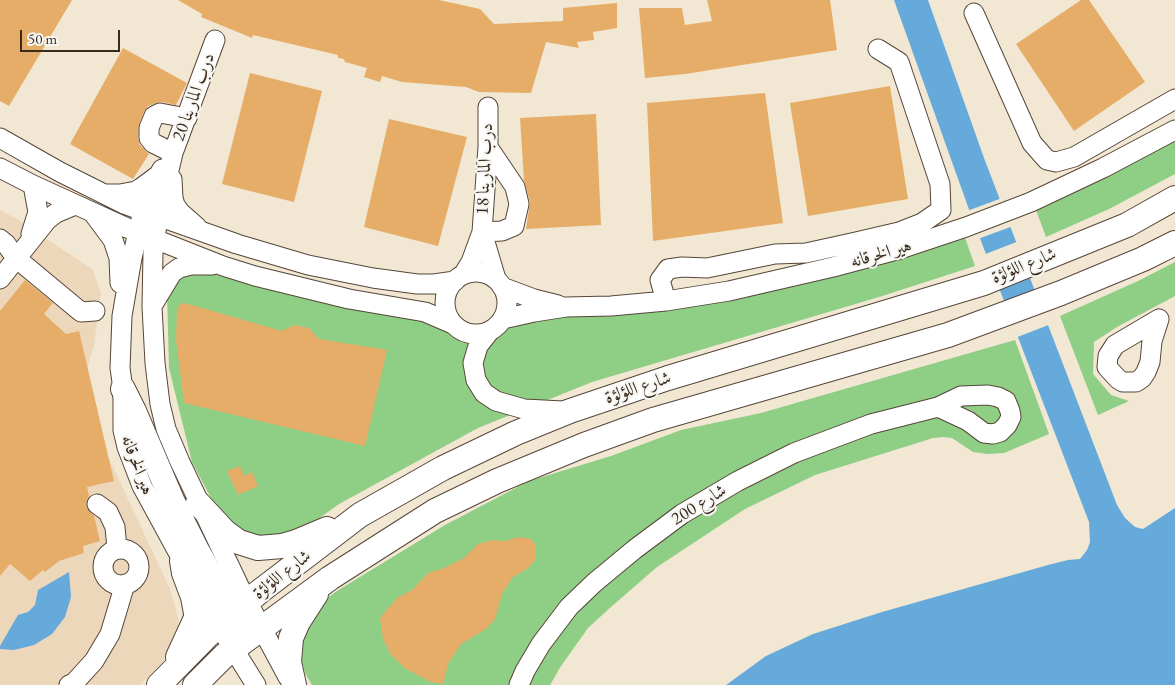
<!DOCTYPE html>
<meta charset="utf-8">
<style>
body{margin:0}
#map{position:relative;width:1175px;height:685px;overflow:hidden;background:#f1e7d2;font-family:"EB Garamond",serif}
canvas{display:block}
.scale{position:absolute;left:20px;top:30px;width:100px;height:22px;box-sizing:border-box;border:2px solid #3b2a1e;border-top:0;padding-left:6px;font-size:15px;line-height:18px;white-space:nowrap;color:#3b2a1e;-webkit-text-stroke:4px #f6f6f2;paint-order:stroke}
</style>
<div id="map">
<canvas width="1175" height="685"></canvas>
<div class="scale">50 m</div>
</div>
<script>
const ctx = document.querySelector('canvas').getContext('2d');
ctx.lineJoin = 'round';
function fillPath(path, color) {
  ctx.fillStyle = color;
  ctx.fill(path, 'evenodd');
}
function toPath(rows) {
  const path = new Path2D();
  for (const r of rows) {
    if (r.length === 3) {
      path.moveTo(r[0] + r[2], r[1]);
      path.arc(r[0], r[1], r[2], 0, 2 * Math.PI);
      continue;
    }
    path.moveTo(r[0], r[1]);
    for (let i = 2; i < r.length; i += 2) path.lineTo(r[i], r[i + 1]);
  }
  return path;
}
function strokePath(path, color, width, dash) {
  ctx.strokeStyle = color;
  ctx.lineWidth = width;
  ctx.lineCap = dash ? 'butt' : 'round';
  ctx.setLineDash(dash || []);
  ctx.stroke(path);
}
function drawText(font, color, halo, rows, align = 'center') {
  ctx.font = font + ' "EB Garamond",Amiri,serif';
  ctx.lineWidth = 4;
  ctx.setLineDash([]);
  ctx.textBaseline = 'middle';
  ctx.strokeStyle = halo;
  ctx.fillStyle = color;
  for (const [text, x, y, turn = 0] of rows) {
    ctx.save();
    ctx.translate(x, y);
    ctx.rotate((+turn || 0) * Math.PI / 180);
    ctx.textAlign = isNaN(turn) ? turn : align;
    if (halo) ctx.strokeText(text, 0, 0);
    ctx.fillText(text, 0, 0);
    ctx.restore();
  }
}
fillPath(toPath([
 [0,210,20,221,92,269,101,293,94,345,84,379,99,437,170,589,179,622,171,647,160,665,140,685,0,685]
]), '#ecd7ba');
fillPath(toPath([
 [1175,136,1175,174,1109,209,1046,237,1036,210],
 [964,235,975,266,879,297,592,382,478,428,339,504,307,527,276,541,231,528,211,498,192,462,169,368,167,293,179,274,202,272,433,320,449,332,471,342,484,343,496,338,516,323,540,316,630,313],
 [1175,262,1175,296,1117,327,1094,342,1093,374,1111,395,1129,401,1098,415,1060,316,1138,281],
 [1015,340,1049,434,1004,453,988,454,973,452,952,438,943,437,933,438,815,475,745,509,657,567,612,606,588,628,561,666,550,685,312,685,305,673,300,652,302,634,326,599,337,591,445,525,529,481,611,456,681,430,761,413]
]), '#8ece85');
fillPath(toPath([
 [894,0,928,0,984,158,1117,505,1125,518,1135,527,1143,529,1175,508,1175,685,726,685,766,656,813,634,882,612,1048,565,1068,560,1080,559,1087,550,1090,542,1089,522,971,215],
 [69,572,71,597,65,617,52,634,34,645,14,650,0,649,0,646,18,615,28,612,35,605,38,590]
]), '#65aadb');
fillPath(toPath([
 [1002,198,1013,226,978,239,967,211],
 [1019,241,1033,277,997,291,983,255],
 [1037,289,1051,324,1015,338,1001,302]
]), '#f1e7d2');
fillPath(toPath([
 [0,0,72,0,9,106,0,101],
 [178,0,439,0,480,9,494,24,563,21,563,8,617,3,617,28,593,32,594,40,577,42,579,48,546,42,531,93,479,92,466,87,402,82,382,76,380,82,364,77,367,68,345,62,344,59,338,58,338,55,253,35,252,38,201,17,202,14],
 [707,0,830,0,837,50,685,74,645,78,639,8,682,8,685,25,712,21],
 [1081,0,1089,0,1145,82,1074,131,1016,44],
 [123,48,187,83,176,105,162,102,156,103,148,106,144,112,139,124,138,138,140,145,149,154,133,179,70,144],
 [250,73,322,91,294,202,222,184],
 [890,86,908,199,808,216,790,103],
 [765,93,783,223,653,241,647,103],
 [596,114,601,225,526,229,530,202,524,180,520,118],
 [389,119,467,137,438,246,364,227],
 [25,280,53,303,44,314,66,334,79,331,114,481,87,487,89,496,86,502,87,508,94,516,100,541,83,546,84,553,59,561,45,572,43,570,30,581,10,564,0,576,0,311],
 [185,303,282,331,294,325,309,328,319,339,387,350,365,446,184,403,176,340,177,310,180,304],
 [240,466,244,476,252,472,258,486,238,495,227,471],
 [519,537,531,539,535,544,536,559,528,568,513,577,502,594,495,619,486,629,461,644,448,664,443,684,431,682,406,669,391,655,383,639,380,618,397,598,412,590,428,573,444,568,464,558,478,544,492,540,505,541]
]), '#e5ad67');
const minor = toPath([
 [974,13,1032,143,1047,160,1056,162,1074,157,1175,99],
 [215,40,173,153,158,217,153,253,152,307,155,363,160,404,166,429,180,462,240,588,288,677],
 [0,138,60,172,124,204,237,244,308,265,373,278,417,284,434,284,455,281],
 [173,153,153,143,149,138,149,128,154,116,160,113,187,118],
 [0,168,33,185,127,228,223,266,255,276,349,299,425,312,453,324],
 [162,169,152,188,143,211,132,258,122,316,120,368,123,389,123,430,127,447,142,486,211,613,256,685],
 [172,179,173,198,175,205,180,212,197,227],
 [105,194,120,194,136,191,141,188,157,176],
 [93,213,113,240,119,258,120,283],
 [482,232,502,231,514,226,519,204,515,187,488,147],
 [482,232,496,279],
 [31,234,38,212,33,185],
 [0,239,6,244,16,258,81,312,95,311],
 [476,303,31],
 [463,275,471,262,482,232,488,147,488,107],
 [0,279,47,220,56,213,75,205],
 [502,287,534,299,558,305],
 [666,301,660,280,668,269,682,267,707,268,775,254,806,253,856,242,899,232,922,223,941,210,940,184,899,62,878,49],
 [152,306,172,273,179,268,191,265,212,265],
 [503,319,534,312,566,307,611,306,666,301,729,291,833,267,900,249,966,227,1031,202,1103,168,1175,130],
 [1159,319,1152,341,1150,362,1146,372,1142,378,1136,382,1123,382,1118,379,1107,367,1108,356,1115,345,1159,319],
 [489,332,478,346,473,363,476,380,484,393,496,401,524,409,563,411],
 [988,395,998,397,1006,401,1010,411,1011,417,1007,425,1000,432,993,434,984,433,968,421,938,407,961,396,988,395],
 [97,504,108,512,115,527,117,549],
 [121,567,18],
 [69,685,74,683,94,661,110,634,125,584],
 [519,685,525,671,541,644,569,607,594,583,635,549,682,514,738,481,794,453,871,424,938,407]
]);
const major = toPath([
 [123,389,134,411,172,500,198,552,235,617,243,625],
 [198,503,225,532,239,542,258,548,282,546,296,542,327,529],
 [178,657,196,618,196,613,193,597,184,573,182,561],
 [159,685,209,634,259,592,360,515,443,468,516,433,570,411,668,378,984,283,1127,225,1175,198],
 [195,685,224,656,330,578,435,511,497,481,584,445,653,420,948,335,1061,293,1143,259,1175,243],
 [294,685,289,662,291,638,298,622,316,594]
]);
strokePath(minor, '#564639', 21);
strokePath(major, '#564639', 26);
strokePath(minor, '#fff', 19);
strokePath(major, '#fff', 24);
drawText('18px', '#3b2a1e', '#f6f6f2', [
 ["درب المارينا 20",194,97,-70],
 ["درب المارينا 18",485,169,-87],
 ["هير الخرقانه",881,254,-16],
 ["شارع اللؤلؤة",1024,266,-22],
 ["شارع اللؤلؤة",638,388,-18],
 ["هير الخرقانه",137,465,69],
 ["شارع 200",699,505,-32],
 ["شارع اللؤلؤة",282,575,-38]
]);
</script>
